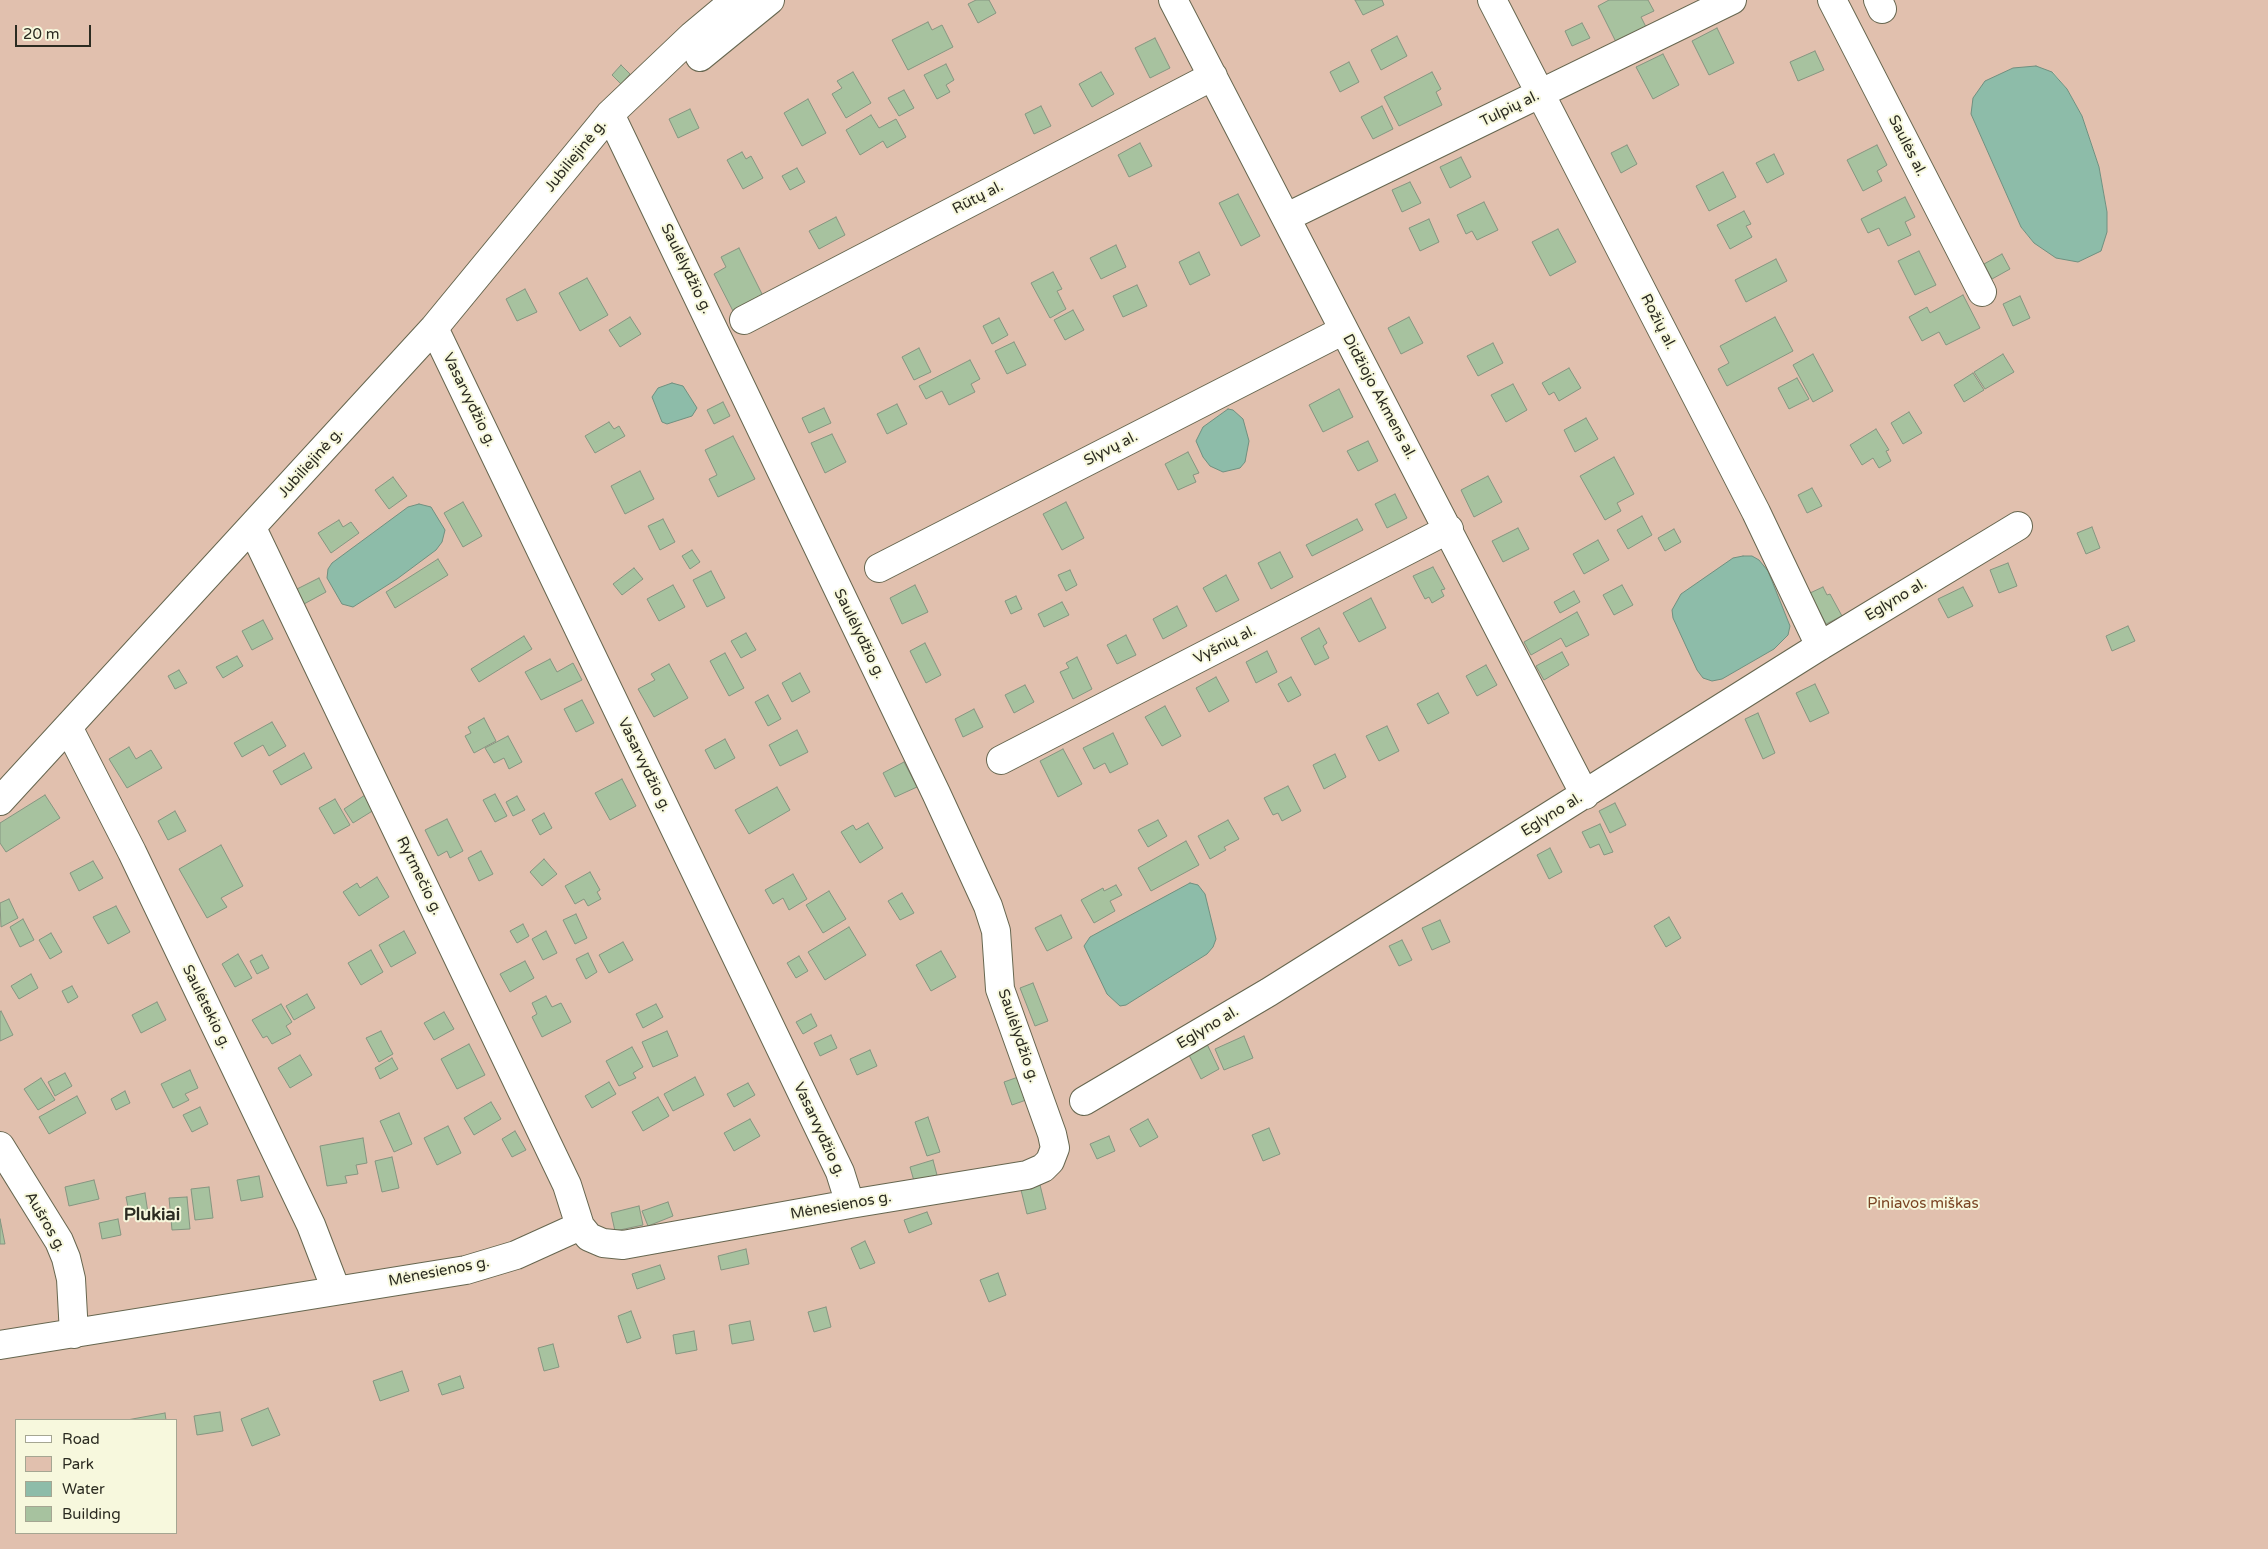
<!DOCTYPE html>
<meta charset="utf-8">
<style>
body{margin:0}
#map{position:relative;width:2268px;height:1549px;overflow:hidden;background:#eaebd0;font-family:"Varela Round",sans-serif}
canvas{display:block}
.legend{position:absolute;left:15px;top:1419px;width:162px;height:115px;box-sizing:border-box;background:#f7f8dd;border:1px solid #a5a692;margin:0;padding:6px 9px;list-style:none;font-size:15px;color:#2b2b21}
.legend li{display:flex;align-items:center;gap:10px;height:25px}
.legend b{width:25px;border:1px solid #a5a692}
.scale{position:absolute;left:15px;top:25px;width:76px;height:22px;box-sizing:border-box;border:2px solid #2b2b21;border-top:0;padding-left:6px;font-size:15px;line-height:18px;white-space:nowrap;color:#2b2b21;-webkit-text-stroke:4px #f7f8dd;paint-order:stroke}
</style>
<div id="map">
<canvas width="2268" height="1549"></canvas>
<ul class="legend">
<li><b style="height:6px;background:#fff"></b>Road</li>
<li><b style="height:14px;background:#e1c0ae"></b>Park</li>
<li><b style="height:14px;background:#8dbca9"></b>Water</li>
<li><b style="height:14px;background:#a7c29f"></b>Building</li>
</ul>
<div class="scale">20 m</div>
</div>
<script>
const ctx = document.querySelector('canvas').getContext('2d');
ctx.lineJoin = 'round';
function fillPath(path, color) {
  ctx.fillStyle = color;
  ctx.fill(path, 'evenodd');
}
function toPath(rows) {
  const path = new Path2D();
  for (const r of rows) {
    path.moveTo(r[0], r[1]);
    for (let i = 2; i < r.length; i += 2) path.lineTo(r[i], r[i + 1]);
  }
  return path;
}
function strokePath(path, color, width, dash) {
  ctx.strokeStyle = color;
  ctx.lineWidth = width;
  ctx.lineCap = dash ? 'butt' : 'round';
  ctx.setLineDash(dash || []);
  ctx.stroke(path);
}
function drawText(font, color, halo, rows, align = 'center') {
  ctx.font = font + ' "Varela Round",sans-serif';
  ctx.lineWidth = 4;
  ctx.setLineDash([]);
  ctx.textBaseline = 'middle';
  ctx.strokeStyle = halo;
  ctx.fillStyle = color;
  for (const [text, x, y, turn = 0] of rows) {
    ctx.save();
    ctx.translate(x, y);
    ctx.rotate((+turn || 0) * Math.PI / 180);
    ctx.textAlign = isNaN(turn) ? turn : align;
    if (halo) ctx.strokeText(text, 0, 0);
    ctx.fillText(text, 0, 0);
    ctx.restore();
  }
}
fillPath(toPath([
 [0,0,2268,0,2268,1549,0,1549],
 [2053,72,2067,89,2082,116,2099,167,2107,212,2034,243,2021,227,1972,114],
 [16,1420,176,1420,176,1533,16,1533]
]), '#e1c0ae');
const water = toPath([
 [2036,66,2052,72,2067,89,2082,116,2099,167,2107,212,2107,232,2101,251,2078,262,2056,258,2034,243,2021,227,1971,114,1973,98,1985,81,2013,68,2036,66],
 [672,383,683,386,697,408,692,416,667,424,662,422,652,397,658,388,672,383],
 [1228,409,1233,410,1243,419,1249,441,1245,462,1240,468,1223,472,1210,466,1203,457,1196,441,1203,427,1228,409],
 [419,504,431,507,445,530,442,542,436,550,397,579,353,607,342,604,327,578,328,569,332,563,408,507,419,504],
 [1743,556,1752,556,1759,560,1768,571,1790,626,1788,635,1774,649,1722,679,1712,681,1703,678,1697,670,1673,618,1672,610,1681,594,1733,558,1743,556],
 [1190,883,1198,885,1205,894,1216,939,1213,947,1207,954,1126,1005,1120,1006,1107,994,1084,946,1090,937,1190,883]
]);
fillPath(water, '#8dbca9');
strokePath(water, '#709080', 1);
const building = toPath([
 [976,0,989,0,996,13,978,23,968,4,976,0],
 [1355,0,1382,0,1384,5,1363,15,1355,0],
 [1609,0,1648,0,1654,11,1641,17,1646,27,1616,42,1598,6,1609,0],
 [928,22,932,30,942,25,953,47,908,70,892,40,928,22],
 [1582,23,1590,38,1572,46,1565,31,1582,23],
 [1717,28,1734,63,1709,75,1692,41,1717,28],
 [1397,36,1407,56,1381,70,1371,50,1397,36],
 [1155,38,1170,68,1150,78,1135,48,1155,38],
 [1815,51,1824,70,1798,81,1790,62,1815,51],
 [1663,54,1679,85,1653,99,1636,67,1663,54],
 [1349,62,1359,82,1340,92,1330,72,1349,62],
 [946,64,954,80,946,85,950,92,937,99,924,75,946,64],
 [621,65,630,74,621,84,612,75,621,65],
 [853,72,871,103,846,118,832,94,842,88,837,81,853,72],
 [1101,72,1114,94,1092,107,1079,84,1101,72],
 [1432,72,1441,89,1436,92,1442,105,1399,126,1384,97,1432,72],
 [904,90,914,108,899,116,888,98,904,90],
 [808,99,826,133,802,146,784,113,808,99],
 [1041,106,1051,126,1034,134,1025,114,1041,106],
 [1382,106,1393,129,1373,139,1361,117,1382,106],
 [690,109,699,128,678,138,669,119,690,109],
 [871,115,879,128,896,119,906,137,887,148,883,141,860,155,846,130,871,115],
 [1140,143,1152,166,1129,177,1118,155,1140,143],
 [1627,145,1637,164,1621,173,1611,153,1627,145],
 [1877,145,1887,165,1877,171,1882,181,1863,191,1847,160,1877,145],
 [742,152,746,159,751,156,763,178,743,189,727,160,742,152],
 [1774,154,1784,174,1767,183,1756,163,1774,154],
 [1461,157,1471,177,1450,188,1440,167,1461,157],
 [797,168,805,182,790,190,782,176,797,168],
 [1723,172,1736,197,1709,211,1696,186,1723,172],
 [1410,182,1421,203,1402,212,1392,190,1410,182],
 [1238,194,1260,236,1241,246,1219,203,1238,194],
 [1905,197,1915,217,1905,222,1911,235,1888,246,1879,228,1868,233,1861,219,1905,197],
 [1484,202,1498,230,1477,240,1472,231,1466,234,1457,215,1484,202],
 [1744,211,1751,224,1746,226,1752,237,1730,249,1717,225,1744,211],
 [836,217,845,235,819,249,809,231,836,217],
 [1429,219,1439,242,1420,251,1409,228,1429,219],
 [1558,229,1576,262,1550,276,1532,242,1558,229],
 [1116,245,1126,267,1101,279,1090,258,1116,245],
 [739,248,763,296,733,311,714,274,726,267,721,257,739,248],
 [1919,251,1936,285,1915,295,1898,261,1919,251],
 [1199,252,1210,275,1190,285,1179,262,1199,252],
 [2002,254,2010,269,1992,279,1984,264,2002,254],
 [1776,259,1787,281,1746,302,1735,280,1776,259],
 [1053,272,1062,289,1057,291,1066,309,1050,318,1031,283,1053,272],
 [587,278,608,315,580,331,559,293,587,278],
 [1137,285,1147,306,1123,317,1113,296,1137,285],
 [525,289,537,312,517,321,506,299,525,289],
 [1963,295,1980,328,1946,345,1939,332,1922,341,1909,317,1927,307,1930,313,1963,295],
 [2020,296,2030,318,2013,326,2003,304,2020,296],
 [1073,310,1084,330,1065,340,1054,320,1073,310],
 [630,317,641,334,620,347,609,330,630,317],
 [1409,317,1423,343,1401,354,1388,328,1409,317],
 [1775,317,1793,351,1727,386,1718,369,1729,363,1720,346,1775,317],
 [999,318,1008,335,992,344,983,326,999,318],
 [1014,342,1026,365,1007,374,995,351,1014,342],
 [1493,343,1503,363,1478,376,1467,356,1493,343],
 [919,348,931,372,914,380,902,357,919,348],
 [1813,354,1833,391,1813,402,1793,365,1813,354],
 [2003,354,2014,372,1985,389,1974,372,2003,354],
 [970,360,980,379,971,384,975,392,949,405,942,391,926,399,919,386,970,360],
 [1569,368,1581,388,1559,401,1554,392,1549,395,1542,383,1569,368],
 [1973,373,1984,390,1964,402,1954,385,1973,373],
 [1797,378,1809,399,1789,409,1778,388,1797,378],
 [1513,384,1527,410,1506,422,1491,395,1513,384],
 [1339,389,1353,417,1323,432,1309,405,1339,389],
 [723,402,730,416,714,424,707,410,723,402],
 [897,404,907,424,887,434,877,414,897,404],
 [824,408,831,423,809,433,802,418,824,408],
 [1909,412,1922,433,1903,444,1891,423,1909,412],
 [1586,418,1598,439,1575,452,1564,430,1586,418],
 [609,422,614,429,619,426,625,436,595,453,585,436,609,422],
 [1876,429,1889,450,1886,451,1891,461,1879,468,1873,458,1862,465,1850,445,1876,429],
 [832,434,846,462,825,473,811,443,832,434],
 [733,436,755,479,718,497,709,479,717,475,705,450,733,436],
 [1368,441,1378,461,1358,471,1347,451,1368,441],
 [1188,452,1199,473,1193,475,1196,482,1178,490,1165,464,1188,452],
 [1614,457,1634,494,1617,503,1621,511,1605,520,1580,476,1614,457],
 [640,471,654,499,625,514,611,486,640,471],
 [1488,476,1502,502,1474,517,1461,490,1488,476],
 [393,477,407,496,389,509,375,490,393,477],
 [1812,488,1822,506,1807,513,1798,495,1812,488],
 [1395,494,1407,518,1387,528,1375,504,1395,494],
 [463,502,482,536,463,547,444,513,463,502],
 [1066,502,1084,538,1062,550,1043,514,1066,502],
 [1642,516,1652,535,1628,549,1617,530,1642,516],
 [663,519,675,542,660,550,648,526,663,519],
 [1357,519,1363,530,1312,556,1306,545,1357,519],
 [339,520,343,527,351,522,359,533,331,553,318,533,339,520],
 [2092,527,2100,548,2086,554,2077,533,2092,527],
 [1518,528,1529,549,1503,562,1492,541,1518,528],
 [1674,529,1681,542,1665,551,1658,538,1674,529],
 [1598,540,1609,560,1584,574,1573,554,1598,540],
 [692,550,700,562,690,569,682,556,692,550],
 [1280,552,1293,577,1271,589,1258,563,1280,552],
 [438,559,448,575,395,608,386,592,438,559],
 [2008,563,2017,586,1999,593,1990,570,2008,563],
 [1433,567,1445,589,1441,590,1444,596,1432,603,1429,597,1425,599,1413,576,1433,567],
 [634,568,643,579,622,595,613,584,634,568],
 [1070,570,1077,585,1066,591,1058,575,1070,570],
 [711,571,725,598,707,607,693,580,711,571],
 [1226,575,1239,600,1216,612,1203,588,1226,575],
 [319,578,326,592,304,604,297,589,319,578],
 [673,585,685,607,659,621,647,599,673,585],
 [915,585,928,612,902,624,890,598,915,585],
 [1622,585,1633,605,1614,615,1603,595,1622,585],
 [1823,587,1827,595,1830,594,1842,616,1826,624,1810,593,1823,587],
 [1963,587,1973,606,1948,618,1938,599,1963,587],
 [1574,591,1580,602,1560,613,1554,602,1574,591],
 [1016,596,1022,609,1011,614,1005,601,1016,596],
 [1371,598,1386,628,1359,642,1343,613,1371,598],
 [1062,602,1069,615,1044,627,1038,614,1062,602],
 [1177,606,1187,626,1163,639,1153,619,1177,606],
 [1577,612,1589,635,1566,647,1561,638,1531,655,1524,642,1577,612],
 [263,620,273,639,252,650,242,631,263,620],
 [2128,626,2135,641,2112,651,2106,636,2128,626],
 [1319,628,1327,643,1323,646,1329,658,1315,665,1301,638,1319,628],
 [746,633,756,650,741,658,731,641,746,633],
 [1126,635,1136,655,1117,664,1107,645,1126,635],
 [524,636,532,649,479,682,471,669,524,636],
 [925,643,941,675,926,683,910,651,925,643],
 [1267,651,1277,672,1256,683,1246,662,1267,651],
 [1562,652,1569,665,1544,680,1536,666,1562,652],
 [725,653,744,688,729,696,710,661,725,653],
 [237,656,243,666,223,678,216,667,237,656],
 [1077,657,1092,689,1073,699,1060,672,1069,668,1066,663,1077,657],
 [550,659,557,672,573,663,582,680,541,700,525,672,550,659],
 [669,664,688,698,654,717,638,689,655,680,651,674,669,664],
 [1486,665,1497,685,1477,696,1466,676,1486,665],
 [179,670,187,683,175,689,168,676,179,670],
 [800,673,810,692,792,702,782,683,800,673],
 [1216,677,1229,701,1209,712,1196,688,1216,677],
 [1291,677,1301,695,1288,702,1278,684,1291,677],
 [1815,684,1829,713,1810,722,1796,693,1815,684],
 [1025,685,1034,702,1014,713,1005,695,1025,685],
 [1438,693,1449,713,1428,724,1417,704,1438,693],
 [768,695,781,719,768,726,755,702,768,695],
 [582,700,594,723,576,732,564,709,582,700],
 [1165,706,1181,736,1162,746,1145,717,1165,706],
 [974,709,983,727,963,737,955,719,974,709],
 [1758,713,1775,753,1763,759,1745,719,1758,713],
 [484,718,496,741,474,753,465,736,471,733,468,727,484,718],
 [272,722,286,746,269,756,263,745,242,757,234,743,272,722],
 [1387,726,1399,751,1379,761,1366,736,1387,726],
 [797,730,808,752,780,766,769,745,797,730],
 [1113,733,1128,764,1110,773,1105,763,1094,769,1083,748,1113,733],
 [508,736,522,762,509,769,504,758,494,763,485,748,508,736],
 [725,739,735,758,715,769,705,750,725,739],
 [129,747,136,759,151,750,162,768,127,788,109,759,129,747],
 [1063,749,1082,784,1058,797,1040,761,1063,749],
 [304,753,312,768,281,785,273,771,304,753],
 [1335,754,1346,777,1324,789,1313,765,1335,754],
 [904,762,917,787,895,797,883,773,904,762],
 [622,779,636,806,610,820,595,793,622,779],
 [1288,786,1301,811,1282,821,1278,813,1273,815,1264,798,1288,786],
 [777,787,790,810,749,834,735,810,777,787],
 [495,794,507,816,495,822,483,800,495,794],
 [45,795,60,818,6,852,0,843,0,823,45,795],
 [365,795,374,810,353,823,344,809,365,795],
 [517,796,525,810,513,816,506,802,517,796],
 [335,799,350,825,334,834,319,808,335,799],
 [1615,803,1626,825,1610,833,1599,811,1615,803],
 [175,811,186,831,168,840,158,821,175,811],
 [544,813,552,828,540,835,532,820,544,813],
 [447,819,463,851,450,858,447,851,438,856,425,830,447,819],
 [1158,820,1167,836,1148,847,1138,830,1158,820],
 [1228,820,1239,839,1224,847,1226,850,1210,859,1198,836,1228,820],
 [868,823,883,848,860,863,841,832,853,825,856,830,868,823],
 [1600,824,1613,852,1604,855,1599,844,1590,848,1582,832,1600,824],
 [1186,841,1199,865,1151,891,1138,868,1186,841],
 [221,845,243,886,221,898,227,907,207,918,179,869,221,845],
 [1550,848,1562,872,1549,879,1537,855,1550,848],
 [481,851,493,874,479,881,468,858,481,851],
 [544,859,557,874,542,886,530,872,544,859],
 [93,861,103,878,79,891,70,873,93,861],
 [590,872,600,890,597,892,601,899,588,906,584,899,575,904,565,886,590,872],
 [793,874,807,899,789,910,783,898,773,904,765,890,793,874],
 [377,877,389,897,359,916,343,892,357,883,360,888,377,877],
 [1116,885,1122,895,1110,901,1115,911,1094,923,1081,900,1103,888,1104,891,1116,885],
 [829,891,846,919,823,933,806,905,829,891],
 [902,893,914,913,900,920,888,901,902,893],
 [9,899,18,918,1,927,0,903,9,899],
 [116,906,130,932,108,944,93,917,116,906],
 [576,914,587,938,575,944,563,920,576,914],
 [1061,915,1072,938,1047,951,1035,928,1061,915],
 [1669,917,1681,938,1666,947,1654,926,1669,917],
 [23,919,34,940,20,947,10,927,23,919],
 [1440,920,1450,942,1432,950,1422,928,1440,920],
 [523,924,529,936,517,943,510,931,523,924],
 [849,927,866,955,825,980,808,952,849,927],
 [404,931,416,953,391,967,379,945,404,931],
 [546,931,557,953,543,960,532,939,546,931],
 [51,933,62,952,50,959,39,940,51,933],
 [1402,940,1412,960,1399,966,1389,946,1402,940],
 [623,942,633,960,609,973,599,955,623,942],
 [371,950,383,972,361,985,348,963,371,950],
 [941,951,956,977,931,991,916,965,941,951],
 [588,953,597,972,586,979,576,959,588,953],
 [238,954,252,978,235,987,222,964,238,954],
 [262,955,269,968,257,974,250,961,262,955],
 [799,956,808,971,796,978,787,963,799,956],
 [525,961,534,978,510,992,500,974,525,961],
 [31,974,38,988,19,999,11,986,31,974],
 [1033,983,1048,1021,1035,1026,1020,988,1033,983],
 [72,986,78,997,68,1003,62,991,72,986],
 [307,994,315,1008,294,1020,286,1006,307,994],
 [546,996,552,1007,561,1003,571,1022,542,1037,532,1017,537,1014,532,1003,546,996],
 [157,1002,166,1020,141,1033,132,1015,157,1002],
 [281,1004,292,1022,286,1026,291,1034,272,1044,267,1036,263,1038,252,1020,281,1004],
 [656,1004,663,1017,643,1028,636,1014,656,1004],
 [1,1011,13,1035,0,1041,0,1012,1,1011],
 [444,1012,454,1029,434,1040,424,1023,444,1012],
 [811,1014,817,1026,803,1034,796,1022,811,1014],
 [381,1031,393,1054,379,1062,366,1038,381,1031],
 [667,1031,678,1056,653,1067,642,1042,667,1031],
 [831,1035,837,1048,820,1056,814,1043,831,1035],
 [1244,1036,1253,1058,1224,1070,1215,1049,1244,1036],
 [1206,1042,1219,1069,1201,1079,1187,1051,1206,1042],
 [469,1044,485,1075,457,1089,441,1059,469,1044],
 [632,1047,643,1067,633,1073,636,1078,619,1086,606,1061,632,1047],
 [870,1050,877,1066,857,1075,850,1059,870,1050],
 [300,1055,312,1075,290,1088,278,1068,300,1055],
 [392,1058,398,1069,380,1079,375,1068,392,1058],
 [190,1070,198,1088,185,1094,189,1100,173,1108,161,1084,190,1070],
 [65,1073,72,1086,55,1096,48,1082,65,1073],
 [1021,1076,1029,1099,1012,1105,1004,1082,1021,1076],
 [695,1077,704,1095,673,1111,664,1094,695,1077],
 [41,1078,55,1100,38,1110,24,1089,41,1078],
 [609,1082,616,1094,592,1108,585,1096,609,1082],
 [748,1083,755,1095,734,1107,727,1094,748,1083],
 [125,1091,130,1103,116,1110,111,1099,125,1091],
 [77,1096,86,1113,49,1134,39,1117,77,1096],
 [658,1097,669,1116,643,1131,632,1112,658,1097],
 [491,1102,501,1119,474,1135,464,1118,491,1102],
 [200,1107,208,1124,192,1132,183,1115,200,1107],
 [399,1113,412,1144,394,1152,380,1121,399,1113],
 [928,1117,940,1152,927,1156,915,1122,928,1117],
 [750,1119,760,1136,734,1151,724,1133,750,1119],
 [1148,1119,1158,1137,1140,1147,1130,1129,1148,1119],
 [448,1126,461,1153,437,1165,424,1138,448,1126],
 [1269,1128,1280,1154,1263,1161,1252,1135,1269,1128],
 [515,1131,526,1150,512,1157,502,1139,515,1131],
 [1109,1136,1115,1151,1097,1159,1090,1144,1109,1136],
 [363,1138,367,1163,356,1165,358,1174,345,1176,347,1183,327,1186,320,1146,363,1138],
 [392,1157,399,1188,382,1192,375,1161,392,1157],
 [933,1160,937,1175,914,1181,910,1167,933,1160],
 [259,1176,263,1197,241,1201,237,1180,259,1176],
 [94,1180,99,1199,69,1206,65,1187,94,1180],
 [1040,1185,1046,1209,1027,1214,1021,1190,1040,1185],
 [209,1187,213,1218,195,1220,191,1189,209,1187],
 [145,1193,148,1213,130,1217,126,1197,145,1193],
 [187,1197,190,1229,172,1230,169,1198,187,1197],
 [668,1202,673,1216,648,1226,642,1211,668,1202],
 [639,1206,643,1225,615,1231,611,1213,639,1206],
 [927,1212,932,1224,909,1233,904,1220,927,1212],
 [0,1219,5,1244,0,1244,0,1219],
 [118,1219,121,1235,102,1239,99,1223,118,1219],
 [865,1241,875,1263,860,1269,851,1248,865,1241],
 [746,1249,749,1264,721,1270,718,1256,746,1249],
 [660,1265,665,1279,637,1289,632,1274,660,1265],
 [998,1273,1006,1295,989,1302,980,1280,998,1273],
 [826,1307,831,1327,814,1332,808,1312,826,1307],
 [631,1311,641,1338,627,1343,618,1316,631,1311],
 [750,1321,754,1340,732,1344,729,1325,750,1321],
 [694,1331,697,1350,676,1354,673,1335,694,1331],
 [553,1344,559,1367,544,1371,538,1348,553,1344],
 [402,1371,409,1391,380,1401,373,1381,402,1371],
 [460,1376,464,1388,442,1395,438,1384,460,1376],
 [268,1408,280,1435,252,1446,241,1419,268,1408],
 [220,1412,223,1431,197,1435,194,1416,220,1412],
 [165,1413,166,1420,127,1420,165,1413]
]);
fillPath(building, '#a7c29f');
strokePath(building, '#869681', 1);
const street = toPath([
 [1173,0,1585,795],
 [1492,0,1756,512,1820,646],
 [1832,0,1982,292],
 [1878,0,1882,9],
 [700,57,770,0],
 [1287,217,1732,0],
 [744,320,1213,76],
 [434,328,840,1172,850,1204],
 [252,528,567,1185,580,1226],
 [879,568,1344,330],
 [68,727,132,852,311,1225,336,1290],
 [1001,760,1449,529],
 [0,801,434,328,610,114,692,36,735,0],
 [1084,1101,1269,992,1820,646,2018,526],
 [0,1146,59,1241,66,1258,71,1279,74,1334],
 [0,1345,466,1270,516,1255,580,1226,589,1237,603,1243,623,1245,850,1204,1027,1175,1043,1168,1050,1161,1055,1148,1052,1134,1000,989,996,931,988,906,936,793,610,114]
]);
strokePath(street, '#66664f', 30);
strokePath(street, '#fff', 28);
drawText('15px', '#2b2b21', '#f7f8dd', [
 ["Tulpių al.",1510,109,-26],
 ["Saulės al.",1907,146,63],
 ["Jubiliejinė g.",576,156,-51],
 ["Rūtų al.",978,198,-27],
 ["Saulėlydžio g.",686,269,64],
 ["Rožių al.",1658,322,63],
 ["Didžiojo Akmens al.",1379,397,62],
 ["Vasarvydžio g.",469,400,64],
 ["Slyvų al.",1111,449,-27],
 ["Jubiliejinė g.",311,463,-48],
 ["Eglyno al.",1896,600,-31],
 ["Saulėlydžio g.",859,634,64],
 ["Vyšnių al.",1225,645,-27],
 ["Vasarvydžio g.",644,765,64],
 ["Eglyno al.",1552,815,-32],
 ["Rytmečio g.",419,876,64],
 ["Saulėtekio g.",206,1007,64],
 ["Eglyno al.",1208,1028,-31],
 ["Saulėlydžio g.",1018,1036,71],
 ["Vasarvydžio g.",819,1130,65],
 ["Mėnesienos g.",841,1206,-10],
 ["Aušros g.",45,1222,60],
 ["Mėnesienos g.",439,1272,-11]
]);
drawText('15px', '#7a4423', '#f7f8dd', [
 ["Piniavos miškas",1923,1204]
]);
drawText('bold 18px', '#2b2b21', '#f7f8dd', [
 ["Plukiai",152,1215]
]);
</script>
